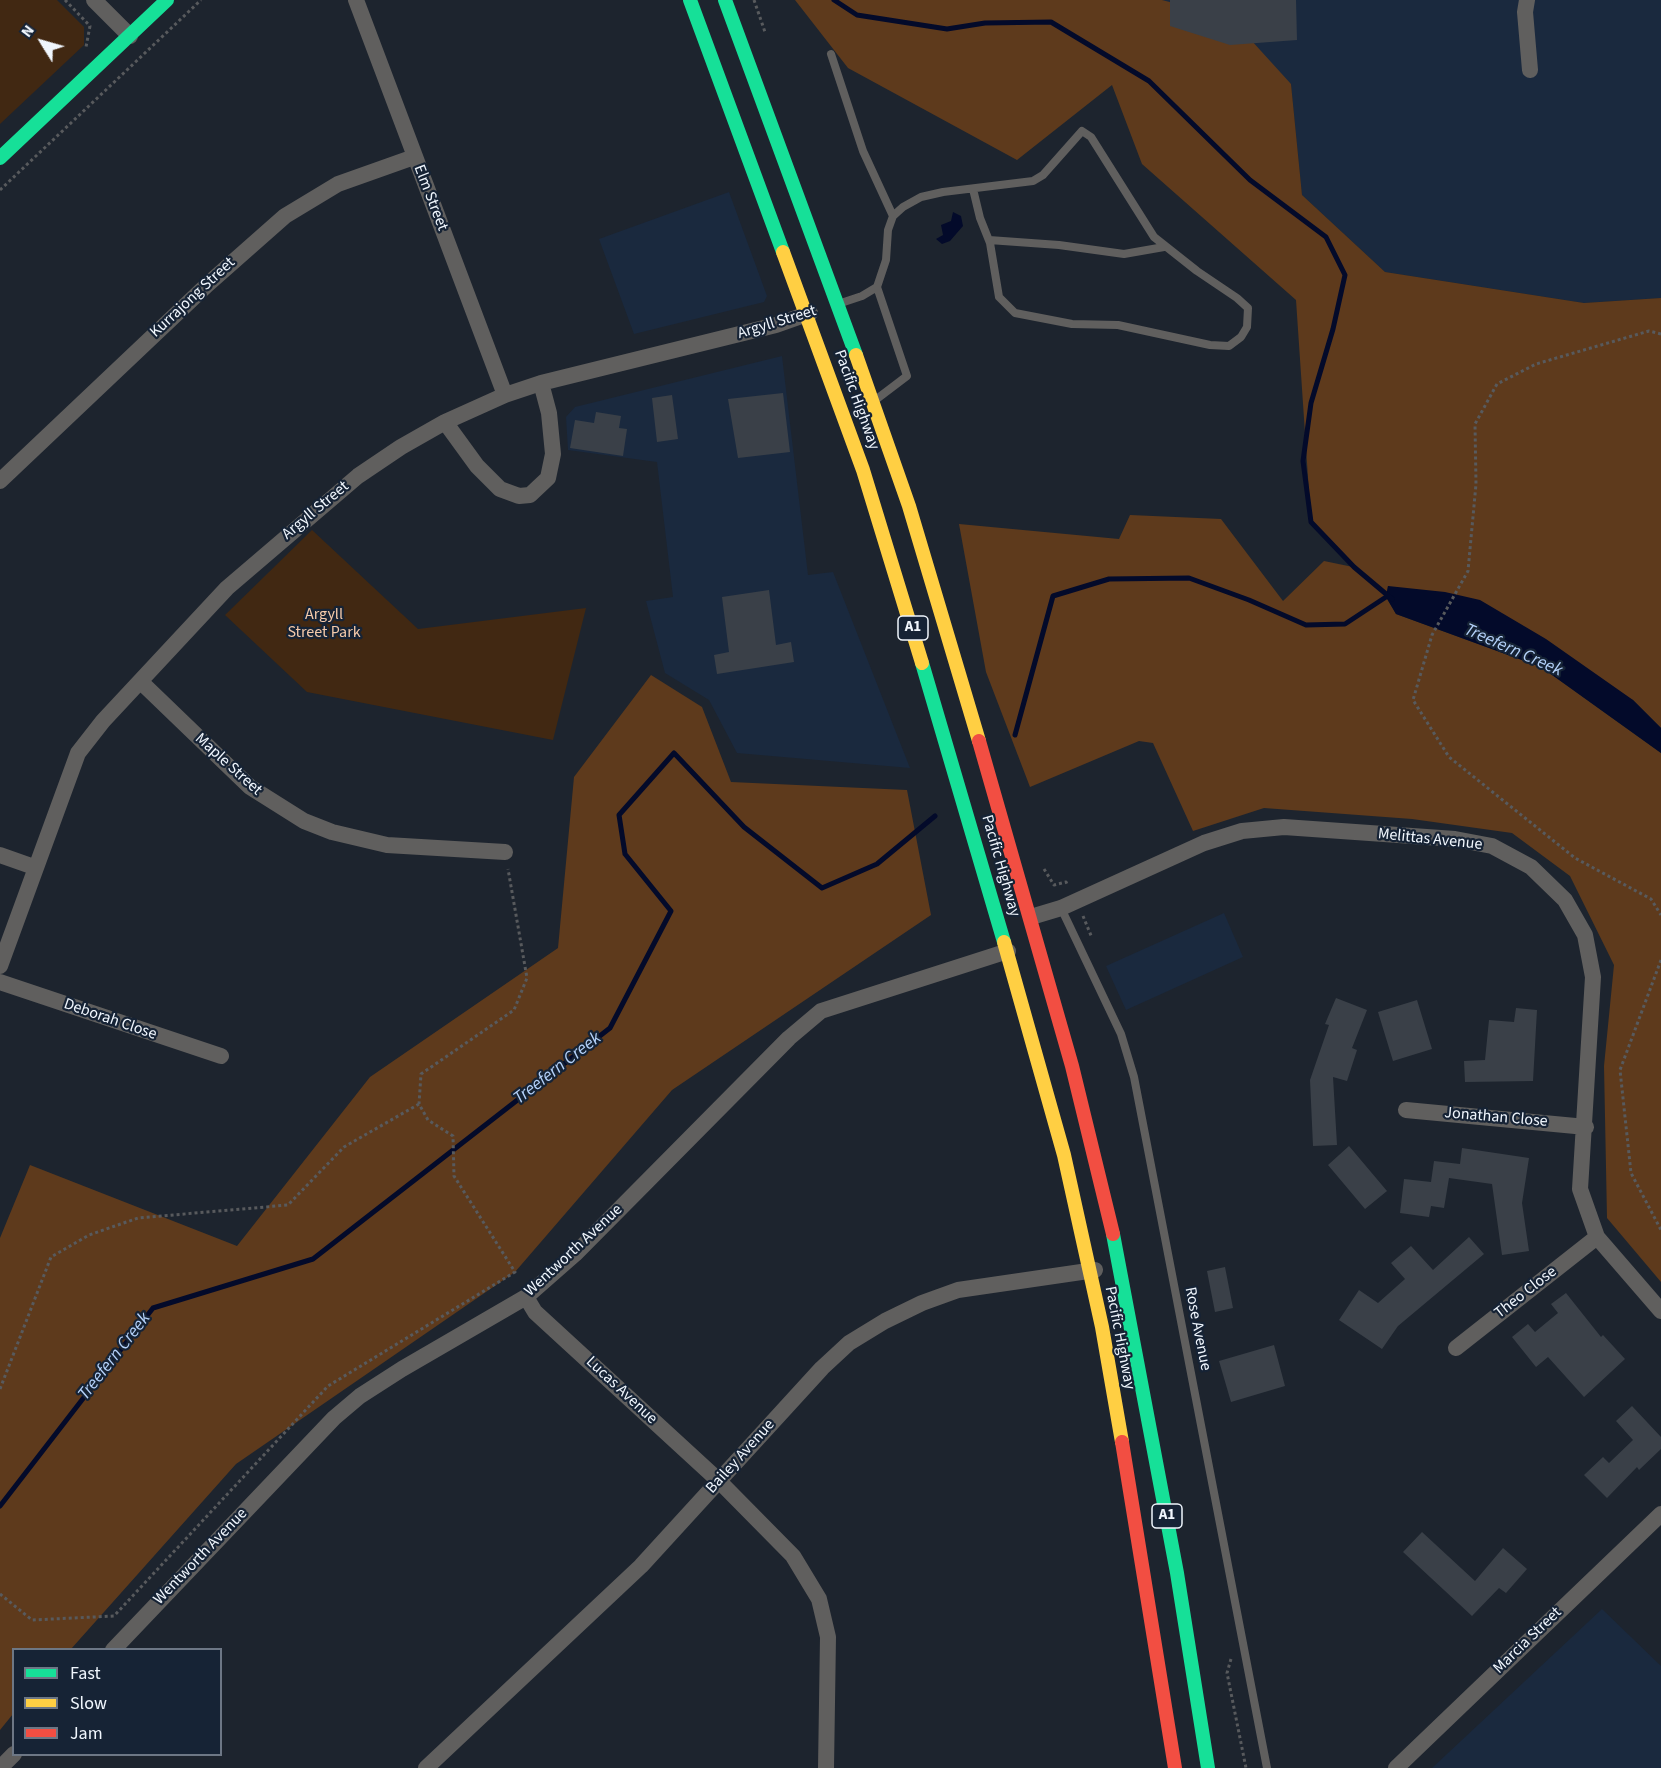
<!DOCTYPE html>
<style>
body{margin:0}
#map{position:relative;width:1661px;height:1768px;overflow:hidden;background:#1d242e;font-family:"Source Sans 3",sans-serif}
canvas{display:block}
.legend{position:absolute;left:12px;top:1648px;width:210px;height:108px;box-sizing:border-box;background:#162335;border:2px solid #6d7785;margin:0;padding:8px 10px;list-style:none;font-size:18px;color:#f0f6fd}
.legend li{display:flex;align-items:center;gap:12px;height:30px}
.legend b{width:30px;border:2px solid #6d7785}
.north{position:absolute;left:12px;top:12px;width:60px;height:60px;-webkit-text-stroke:4px #162335;paint-order:stroke;rotate:307deg;font-size:16px;font-weight:700;line-height:24px;text-align:center;color:#f0f6fd}
.north::after{content:'';display:block;margin:auto;width:21px;height:27px;background:#f0f6fd;clip-path:polygon(50% 0,100% 100%,50% 72%,0 100%)}
</style>
<div id="map">
<canvas width="1661" height="1768"></canvas>
<ul class="legend">
<li><b style="height:8px;background:#16e098"></b>Fast</li>
<li><b style="height:8px;background:#ffcf43"></b>Slow</li>
<li><b style="height:8px;background:#f24e42"></b>Jam</li>
</ul>
<div class="north">N</div>
</div>
<script>
const ctx = document.querySelector('canvas').getContext('2d');
ctx.lineJoin = 'round';
function fillPath(path, color) {
  ctx.fillStyle = color;
  ctx.fill(path, 'evenodd');
}
function toPath(rows) {
  const path = new Path2D();
  for (const r of rows) {
    path.moveTo(r[0], r[1]);
    for (let i = 2; i < r.length; i += 2) path.lineTo(r[i], r[i + 1]);
  }
  return path;
}
function strokePath(path, color, width, dash) {
  ctx.strokeStyle = color;
  ctx.lineWidth = width;
  ctx.lineCap = dash ? 'butt' : 'round';
  ctx.setLineDash(dash || []);
  ctx.stroke(path);
}
function drawText(font, color, halo, rows, align = 'center') {
  ctx.font = font + ' "Source Sans 3",sans-serif';
  ctx.lineWidth = 4.5;
  ctx.setLineDash([]);
  ctx.textBaseline = 'middle';
  ctx.strokeStyle = halo;
  ctx.fillStyle = color;
  for (const [text, x, y, turn = 0] of rows) {
    ctx.save();
    ctx.translate(x, y);
    ctx.rotate((+turn || 0) * Math.PI / 180);
    ctx.textAlign = isNaN(turn) ? turn : align;
    if (halo) ctx.strokeText(text, 0, 0);
    ctx.fillText(text, 0, 0);
    ctx.restore();
  }
}
fillPath(toPath([
 [1162,0,1661,0,1661,298,1584,303,1385,272,1302,195,1291,84],
 [729,192,767,296,764,302,634,334,599,239],
 [782,356,808,575,833,572,910,768,737,753,709,700,665,673,646,601,673,597,657,462,568,450,566,417,575,407],
 [1224,913,1243,957,1126,1010,1106,966],
 [1602,1609,1661,1666,1661,1768,1432,1768]
]), '#1a293e');
fillPath(toPath([
 [0,0,57,0,84,27,84,45,0,124],
 [312,530,418,629,586,608,553,740,307,692,225,615]
]), '#412812');
fillPath(toPath([
 [795,0,1162,0,1231,18,1291,84,1302,195,1385,272,1584,303,1661,298,1661,728,1633,700,1388,586,1386,597,1396,614,1541,667,1661,753,1661,1282,1607,1218,1604,1066,1614,965,1570,876,1512,833,1412,819,1264,808,1193,831,1153,743,1139,741,1030,787,986,672,959,524,1119,539,1130,515,1221,519,1283,601,1324,561,1353,567,1311,522,1296,300,1142,164,1112,85,1017,160,848,68],
 [651,675,702,707,731,782,907,790,931,915,672,1090,515,1272,236,1464,71,1649,14,1650,13,1714,0,1730,0,1238,30,1165,237,1246,370,1077,558,948,574,777]
]), '#5e3a1c');
fillPath(toPath([
 [953,212,961,216,963,226,950,241,942,244,936,239,943,235,941,225,951,221],
 [1388,586,1445,592,1480,600,1546,639,1633,700,1661,728,1661,753,1541,667,1396,614,1386,597]
]), '#030a2a');
strokePath(toPath([
 [834,0,857,15,947,29,985,23,1051,22,1149,81,1250,180,1326,237,1345,275,1333,329,1311,403,1303,461,1311,522,1354,567,1392,599],
 [1015,735,1053,596,1109,579,1189,578,1249,600,1306,625,1345,624,1386,597],
 [0,1506,153,1308,313,1259,610,1028,671,911,625,854,619,815,674,753,744,827,822,888,877,864,935,816]
]), '#030a2a', 5);
fillPath(toPath([
 [1170,0,1296,0,1297,40,1230,45,1170,26],
 [783,393,790,452,738,458,728,399],
 [672,395,678,439,657,442,652,398],
 [596,412,621,416,619,428,627,429,623,456,570,448,575,420,594,423],
 [769,590,776,645,791,642,794,662,717,674,714,655,729,652,722,597],
 [1336,998,1367,1010,1352,1048,1357,1050,1347,1081,1333,1077,1337,1145,1313,1146,1310,1080,1329,1025,1325,1024],
 [1417,1000,1432,1049,1393,1061,1378,1012],
 [1516,1008,1537,1010,1533,1081,1465,1082,1464,1061,1485,1060,1489,1020,1514,1022],
 [1349,1146,1387,1191,1365,1209,1328,1165],
 [1462,1148,1529,1158,1522,1203,1529,1251,1502,1255,1492,1184,1449,1178,1444,1208,1431,1206,1429,1217,1400,1213,1404,1179,1431,1182,1434,1161,1460,1164],
 [1469,1237,1484,1254,1398,1326,1382,1349,1339,1320,1359,1290,1378,1303,1405,1279,1391,1263,1411,1246,1433,1270],
 [1225,1267,1233,1308,1215,1312,1207,1271],
 [1566,1293,1601,1337,1603,1335,1625,1359,1584,1397,1548,1357,1536,1367,1512,1337,1528,1324,1535,1332,1558,1313,1551,1304],
 [1274,1345,1285,1386,1231,1402,1219,1361],
 [1632,1406,1661,1437,1661,1449,1639,1470,1637,1467,1607,1498,1584,1475,1603,1457,1609,1463,1633,1440,1616,1421],
 [1422,1532,1475,1581,1503,1548,1527,1569,1506,1593,1499,1588,1472,1616,1403,1552]
]), '#3a4048');
strokePath(toPath([
 [65,0,90,26,86,47],
 [754,0,765,32],
 [0,190,201,0],
 [1661,334,1649,331,1536,364,1497,384,1475,424,1476,484,1468,571,1432,635,1413,700,1449,757,1575,858,1651,899,1661,915],
 [1044,869,1054,885,1066,882,1068,886],
 [1083,916,1092,938],
 [1661,960,1620,1070,1631,1173,1661,1230],
 [0,1389,51,1257,89,1235,138,1218,288,1205,344,1147,419,1104],
 [0,1594,32,1620,114,1616,328,1386,515,1272,454,1176,453,1136,428,1120,419,1104,421,1074,514,1010,527,978,508,869],
 [1231,1659,1227,1673,1246,1768]
]), '#585a5d', 3, [3, 3]);
strokePath(toPath([
 [831,54,863,151,893,216],
 [989,240,1059,245,1124,254,1164,247],
 [877,287,907,376,878,398],
 [844,302,862,296,877,287,886,260,888,230,893,216,903,207,921,197,943,192,1033,181,1043,175,1082,131,1091,137,1154,237,1197,271,1237,298,1248,308,1247,327,1241,337,1229,346,1210,345,1118,325,1072,324,1015,313,999,297,990,243,980,218,973,189],
 [1061,908,1121,1034,1134,1077,1267,1768]
]), '#605f5e', 8);
strokePath(toPath([
 [94,0,130,36],
 [356,0,505,395],
 [1527,0,1525,12,1530,70],
 [445,422,477,466,500,489,519,496,530,495,548,478,553,454,549,413,541,383],
 [0,481,208,284,285,216,338,184,414,157],
 [141,682,250,787,304,821,332,832,387,845,505,852],
 [0,855,34,867],
 [1031,917,1061,908,1204,843,1242,831,1284,827,1455,839,1492,846,1531,867,1565,900,1585,935,1593,977,1580,1189,1597,1237,1661,1311],
 [0,966,78,753,103,721,227,588,358,476,401,447,445,422,505,395,541,383,776,325,810,313],
 [0,982,221,1056],
 [1406,1110,1586,1127],
 [526,1297,535,1312,719,1481,793,1556,819,1599,828,1637,826,1768],
 [1456,1348,1597,1237],
 [113,1650,334,1418,360,1396,402,1369,526,1297,575,1254,789,1038,821,1011,1008,951],
 [0,1768,14,1754],
 [426,1768,641,1566,822,1368,849,1343,885,1321,922,1303,958,1290,1095,1270],
 [1396,1768,1661,1514]
]), '#605f5e', 16);
strokePath(toPath([
 [690,0,783,252],
 [725,0,856,355],
 [0,158,167,0],
 [922,663,1004,942],
 [1113,1234,1177,1573,1208,1768]
]), '#16e098', 14);
strokePath(toPath([
 [783,252,863,470,922,663],
 [856,355,909,506,979,741],
 [1004,942,1064,1155,1102,1327,1122,1442]
]), '#ffcf43', 14);
strokePath(toPath([
 [979,741,1072,1066,1113,1234],
 [1122,1442,1175,1768]
]), '#f24e42', 14);
for (const [x, y, w] of [
 [913,628,30],
 [1167,1516,30]
]) {
  const box = new Path2D();
  box.roundRect(x - w / 2, y - 12, w, 24, 4.5);
  ctx.fillStyle = '#162335';
  ctx.fill(box);
  strokePath(box, '#f0f6fd', 1.5);
}
drawText('bold 15px', '#f0f6fd', null, [
 ["A1",913,628],
 ["A1",1167,1516]
]);
drawText('16px', '#f0f6fd', '#162335', [
 ["Elm Street",430,198,69],
 ["Kurrajong Street",193,298,-43],
 ["Argyll Street",777,323,-17],
 ["Pacific Highway",856,400,70],
 ["Argyll Street",316,511,-40],
 ["Maple Street",228,765,42],
 ["Melittas Avenue",1430,840,6],
 ["Pacific Highway",1000,866,74],
 ["Deborah Close",110,1020,19],
 ["Jonathan Close",1496,1118,5],
 ["Wentworth Avenue",574,1251,-43],
 ["Theo Close",1526,1293,-38],
 ["Rose Avenue",1197,1329,79],
 ["Pacific Highway",1119,1338,79],
 ["Lucas Avenue",621,1391,43],
 ["Bailey Avenue",741,1457,-48],
 ["Wentworth Avenue",201,1557,-46],
 ["Marcia Street",1528,1641,-44]
]);
drawText('16px', '#f4caaa', '#162335', [
 ["Argyll",324,615],
 ["Street Park",324,633]
]);
drawText('italic 18px', '#b4d1f9', '#162335', [
 ["Treefern Creek",1513,651,24],
 ["Treefern Creek",558,1069,-38],
 ["Treefern Creek",115,1357,-52]
]);
</script>
